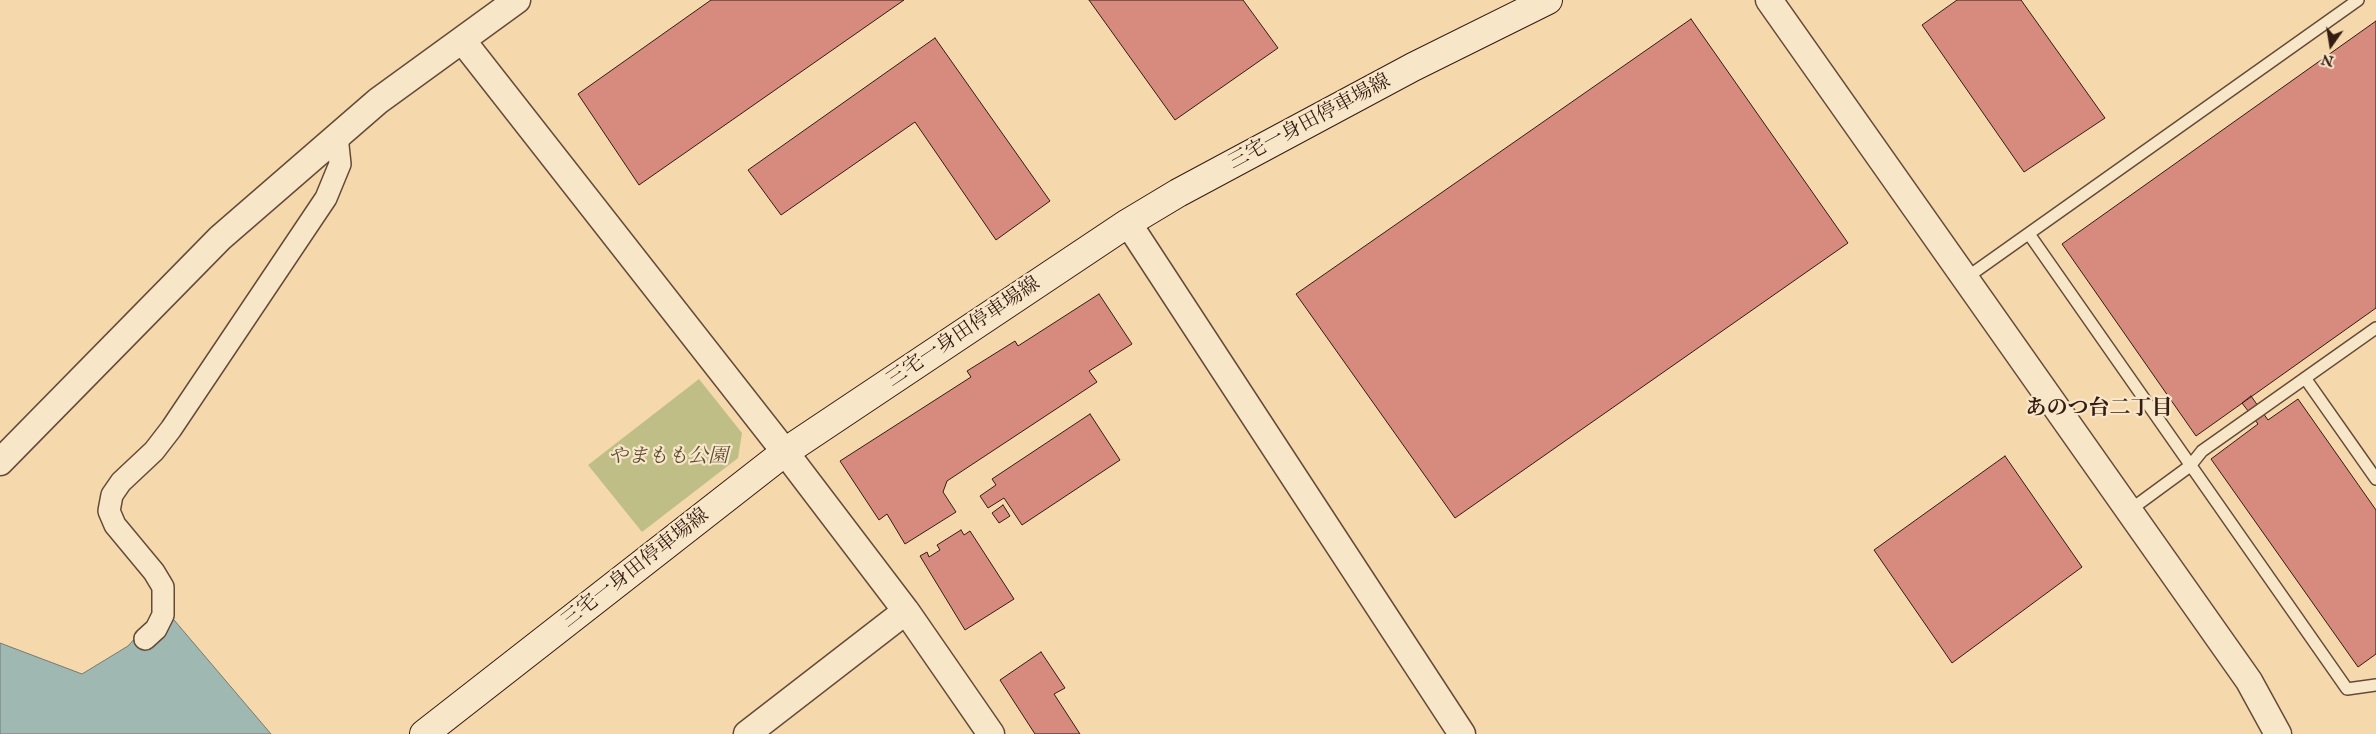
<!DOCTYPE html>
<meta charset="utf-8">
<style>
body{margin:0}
#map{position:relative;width:2376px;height:734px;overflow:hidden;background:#f5d9ac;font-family:"IM FELL English",serif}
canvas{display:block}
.north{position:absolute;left:2306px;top:20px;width:50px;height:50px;-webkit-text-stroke:4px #f8e6c9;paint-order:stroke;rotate:193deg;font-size:14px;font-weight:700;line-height:20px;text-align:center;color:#341c13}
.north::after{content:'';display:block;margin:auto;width:18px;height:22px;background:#341c13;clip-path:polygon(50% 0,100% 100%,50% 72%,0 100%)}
</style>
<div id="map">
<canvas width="2376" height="734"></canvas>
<div class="north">N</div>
</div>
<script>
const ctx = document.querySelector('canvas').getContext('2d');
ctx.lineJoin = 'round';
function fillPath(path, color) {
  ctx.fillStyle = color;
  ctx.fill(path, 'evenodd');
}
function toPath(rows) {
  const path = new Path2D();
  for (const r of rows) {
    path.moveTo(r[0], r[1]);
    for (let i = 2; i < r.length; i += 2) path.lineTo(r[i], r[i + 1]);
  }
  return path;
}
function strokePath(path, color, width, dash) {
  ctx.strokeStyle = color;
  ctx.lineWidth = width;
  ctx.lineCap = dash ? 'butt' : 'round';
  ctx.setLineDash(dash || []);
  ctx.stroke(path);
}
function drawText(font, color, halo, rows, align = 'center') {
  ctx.font = font + ' "IM FELL English","Noto Serif JP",serif';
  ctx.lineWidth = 4.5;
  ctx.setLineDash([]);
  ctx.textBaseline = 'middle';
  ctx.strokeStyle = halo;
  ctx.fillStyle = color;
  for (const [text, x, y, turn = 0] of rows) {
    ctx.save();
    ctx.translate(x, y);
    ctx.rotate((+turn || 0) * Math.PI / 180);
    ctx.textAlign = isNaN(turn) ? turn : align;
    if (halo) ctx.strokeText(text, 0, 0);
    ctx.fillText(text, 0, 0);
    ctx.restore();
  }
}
fillPath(toPath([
 [699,379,742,433,738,458,642,532,588,465]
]), '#c0be87');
const water = toPath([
 [163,607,271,734,0,734,0,643,82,674,128,646,163,607]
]);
fillPath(water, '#9fb9b2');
strokePath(water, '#747a72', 1);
const building = toPath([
 [711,0,904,0,639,185,578,94,711,0],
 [1089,0,1243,0,1278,48,1175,120,1089,0],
 [1957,0,2021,0,2105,118,2024,172,1922,25,1957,0],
 [1691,19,1848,243,1455,518,1296,294,1691,19],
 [2376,21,2376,308,2196,436,2062,244,2376,21],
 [935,38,1050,201,996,240,915,122,781,215,748,170,935,38],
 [1099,294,1132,344,1089,371,1097,382,947,481,943,492,956,512,905,544,887,514,879,520,840,461,971,377,967,371,1015,341,1018,346,1099,294],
 [2251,396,2268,420,2298,399,2376,510,2376,654,2358,667,2211,459,2258,424,2242,403,2251,396],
 [1090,414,1120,460,1022,525,1004,498,988,508,980,496,996,485,992,479,1090,414],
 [2005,456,2082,567,1952,663,1874,550,2005,456],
 [1003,505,1010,516,999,523,992,513,1003,505],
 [961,530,964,535,970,531,1014,599,965,630,920,556,927,552,929,557,940,550,937,545,961,530],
 [1041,652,1065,688,1054,694,1080,734,1035,734,1000,680,1041,652]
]);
fillPath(building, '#d68b7e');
strokePath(building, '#341c13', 1);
const service = toPath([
 [2029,234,2347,689,2376,685],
 [1966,278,2358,0],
 [2305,378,2376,479],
 [2130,510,2190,466,2202,451,2376,328]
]);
const minor = toPath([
 [145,639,156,629,163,615,163,587,154,572,115,525,109,511,112,495,121,482,154,451,171,429,326,198,340,164,337,136]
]);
const tertiary = toPath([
 [1769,0,2249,681,2278,734],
 [462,40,785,452,906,611],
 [1128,223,1462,734],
 [0,462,220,238,378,101,517,0],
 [747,734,906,611,991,734]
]);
const secondary = toPath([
 [424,734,785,452,1128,223,1178,193,1413,67,1548,0]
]);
strokePath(service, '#644b39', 14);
strokePath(minor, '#644b39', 24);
strokePath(tertiary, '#644b39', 29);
strokePath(secondary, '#341c13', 30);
strokePath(service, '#f8e6c9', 11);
strokePath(minor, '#f8e6c9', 21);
strokePath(tertiary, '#f8e6c9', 26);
strokePath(secondary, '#f8e6c9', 28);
drawText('20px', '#341c13', '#f8e6c9', [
 ["三宅一身田停車場線",1310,123,-28],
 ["三宅一身田停車場線",964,333,-34],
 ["三宅一身田停車場線",636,569,-38]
]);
drawText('italic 20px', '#5e4d36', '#f8e6c9', [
 ["やまもも公園",668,458]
]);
drawText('bold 21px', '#341c13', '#f8e6c9', [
 ["あのつ台二丁目",2099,410]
]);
</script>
